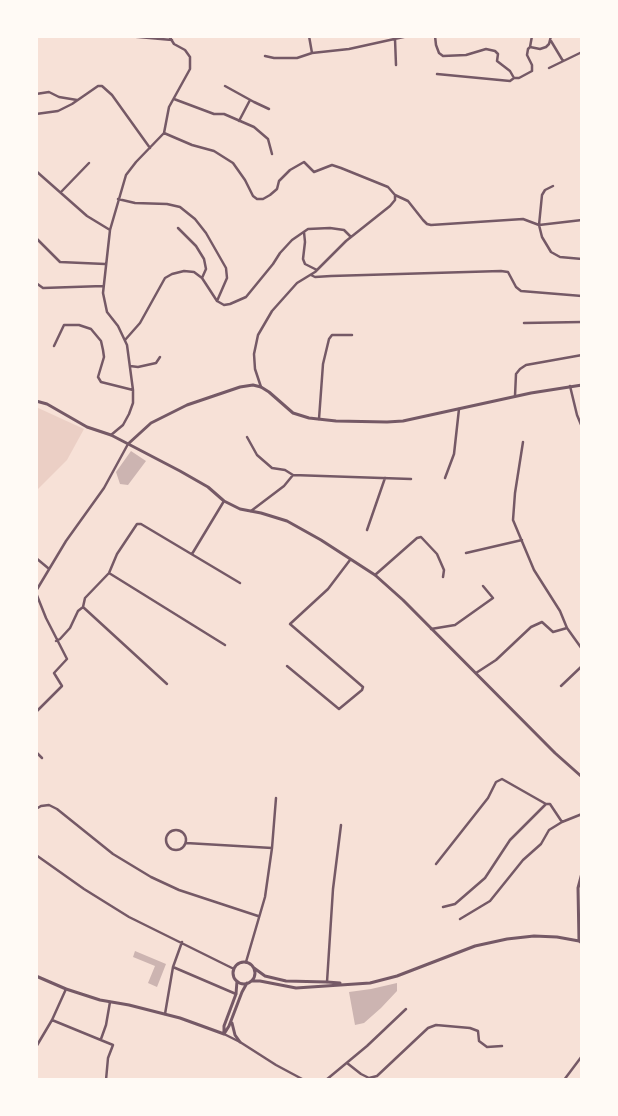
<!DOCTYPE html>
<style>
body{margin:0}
#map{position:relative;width:618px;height:1116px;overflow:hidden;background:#f7e1d7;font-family:"Exo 2",sans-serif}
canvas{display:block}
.frame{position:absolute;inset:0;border:38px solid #fffaf5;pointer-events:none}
</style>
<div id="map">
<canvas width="618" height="1116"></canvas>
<div class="frame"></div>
</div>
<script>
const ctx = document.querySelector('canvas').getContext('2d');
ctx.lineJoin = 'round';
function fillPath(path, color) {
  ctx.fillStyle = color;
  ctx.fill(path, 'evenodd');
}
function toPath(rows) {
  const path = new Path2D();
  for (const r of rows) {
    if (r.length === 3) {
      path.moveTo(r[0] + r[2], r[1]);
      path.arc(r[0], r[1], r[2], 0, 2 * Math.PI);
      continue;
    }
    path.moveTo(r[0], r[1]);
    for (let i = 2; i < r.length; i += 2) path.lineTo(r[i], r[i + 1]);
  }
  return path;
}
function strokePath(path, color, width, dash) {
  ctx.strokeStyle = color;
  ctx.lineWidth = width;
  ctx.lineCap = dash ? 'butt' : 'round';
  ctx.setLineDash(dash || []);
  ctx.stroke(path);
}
fillPath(toPath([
 [36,407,84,429,67,460,36,491]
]), '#ebcfc5');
fillPath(toPath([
 [131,451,146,461,128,485,120,484,116,472],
 [135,951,166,964,157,987,148,983,155,966,133,957],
 [397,983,397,991,381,1008,364,1023,355,1025,349,992,371,989]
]), '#ccb4b1');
strokePath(toPath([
 [127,36,172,40],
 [309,36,312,53],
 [435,36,436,45,439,53,443,56,466,55,486,49,495,51,498,54,497,61,510,71,514,78,510,81,437,74],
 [395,39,396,65],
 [551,41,563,61],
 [530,47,532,36],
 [265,56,274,58,297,58,312,53,349,49,408,36],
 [549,68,582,52],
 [514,78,519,78,532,71,532,65,527,55,528,49,530,47,540,49,546,47,549,44,551,36],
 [225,86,254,102,269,109],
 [36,94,49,92,59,97,77,100],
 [174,99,214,114,224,114,254,127,268,139,272,154],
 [36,114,58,111,72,104,98,86,102,86,112,95,150,148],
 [239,121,250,100],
 [164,133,192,145,214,151,233,163,245,180,253,196,257,199,263,199,270,195,277,189,279,181,290,170,304,162,314,172,332,165,341,168,388,187,395,195,395,200,390,206,346,241,315,272,297,283,272,311,258,335,254,354,255,369,261,387],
 [36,171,87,216,110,230],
 [553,186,545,190,542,195,539,225,542,237,551,252,560,257,582,259],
 [61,192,89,163],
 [395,195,408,201,423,220,427,224,431,225,523,219,539,225,582,220],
 [118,199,135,203,167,204,180,207,195,219,206,233,226,268,227,278,217,301],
 [178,228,196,246,204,259,206,269,202,278],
 [304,232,305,242,303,259,305,264,317,270],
 [36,238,60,262,105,264],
 [311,275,315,277,331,276,501,271,508,272,516,287,521,291,582,296],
 [36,283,43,288,103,286],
 [524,323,582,322],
 [125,340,140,323,165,278,172,274,184,271,194,272,202,278,217,301,224,305,230,304,246,297,273,264,280,253,292,240,308,229,330,228,344,230,351,237],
 [54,346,64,325,79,325,91,329,101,341,103,350,104,357,98,377,101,382,133,390],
 [130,366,138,367,156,363,160,357],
 [570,386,577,415,582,427],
 [515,396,516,374,520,369,526,365,582,355],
 [319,419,323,364,329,339,332,335,352,335],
 [111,435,123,425,129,414,133,403,133,390,127,345,118,326,107,312,103,293,110,230,126,175,136,162,164,133,169,107,190,69,190,57,185,50,174,44,169,36],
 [247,437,257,455,272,468,285,470,293,475,411,479],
 [523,442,515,493,513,520,534,570,560,611,567,628,582,649],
 [445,478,454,454,459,409],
 [251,511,284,486,293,475],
 [367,530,385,478],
 [466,553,522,540],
 [192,554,224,501],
 [36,558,48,568],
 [109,573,225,645],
 [375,575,417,538,421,537,437,554,444,570,443,577],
 [36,591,66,541,104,488,128,444],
 [36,593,46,618,67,659,54,673,62,686,36,712],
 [83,607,167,684],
 [431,629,455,625,493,598,483,586],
 [56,641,60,639,70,628,78,611,83,607,85,598,109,573,117,554,137,524,141,524,240,583],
 [287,666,339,709,362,690,363,687,290,624,328,589,350,560],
 [476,673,496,660,531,627,542,622,553,632,567,628],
 [561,686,582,666],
 [36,752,42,758],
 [36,809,41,806,49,805,57,809,113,854,151,877,179,890,258,916],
 [176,840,10],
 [186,843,272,848],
 [36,855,84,889,129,917,234,969],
 [436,864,488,798,496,782,502,779,546,804,550,804,562,822],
 [443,907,455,904,485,878,510,840,546,804],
 [460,919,490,901,523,860,541,844,549,830,562,822,582,814],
 [246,962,265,897,272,848,276,798],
 [173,967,236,994],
 [327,982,333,889,341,825],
 [165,1014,173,967,182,942],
 [52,1020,113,1045,108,1058,106,1080],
 [224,1034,240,1042,276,1065,304,1080],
 [101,1039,106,1025,110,1002],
 [36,1047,52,1020,66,989],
 [347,1063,361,1074,369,1078,377,1076,428,1028,436,1025,470,1028,478,1031,479,1041,487,1047,502,1046],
 [326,1080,367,1046,406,1009],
 [564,1080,582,1056]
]), '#755966', 2.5);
strokePath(toPath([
 [36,401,47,404,87,427,111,435,180,471,208,487,224,501,240,509,261,513,287,521,321,540,375,575,403,600,555,753,582,777],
 [128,444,151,423,187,405,240,387,253,385,261,387,269,392,293,413,309,418,336,421,387,422,403,421,531,393,582,385],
 [582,873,578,888,579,941,582,943],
 [244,973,11],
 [254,968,265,976,286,981,327,982,340,983],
 [36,976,66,989,100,1000,129,1005,180,1018,224,1034],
 [251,981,260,981,296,988,370,983,397,976,475,946,507,939,534,936,557,937,579,941],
 [232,1023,235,1035,240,1042],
 [224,1034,229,1026,242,992,247,983],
 [224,1034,224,1026,236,994,237,981]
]), '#755966', 3);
</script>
